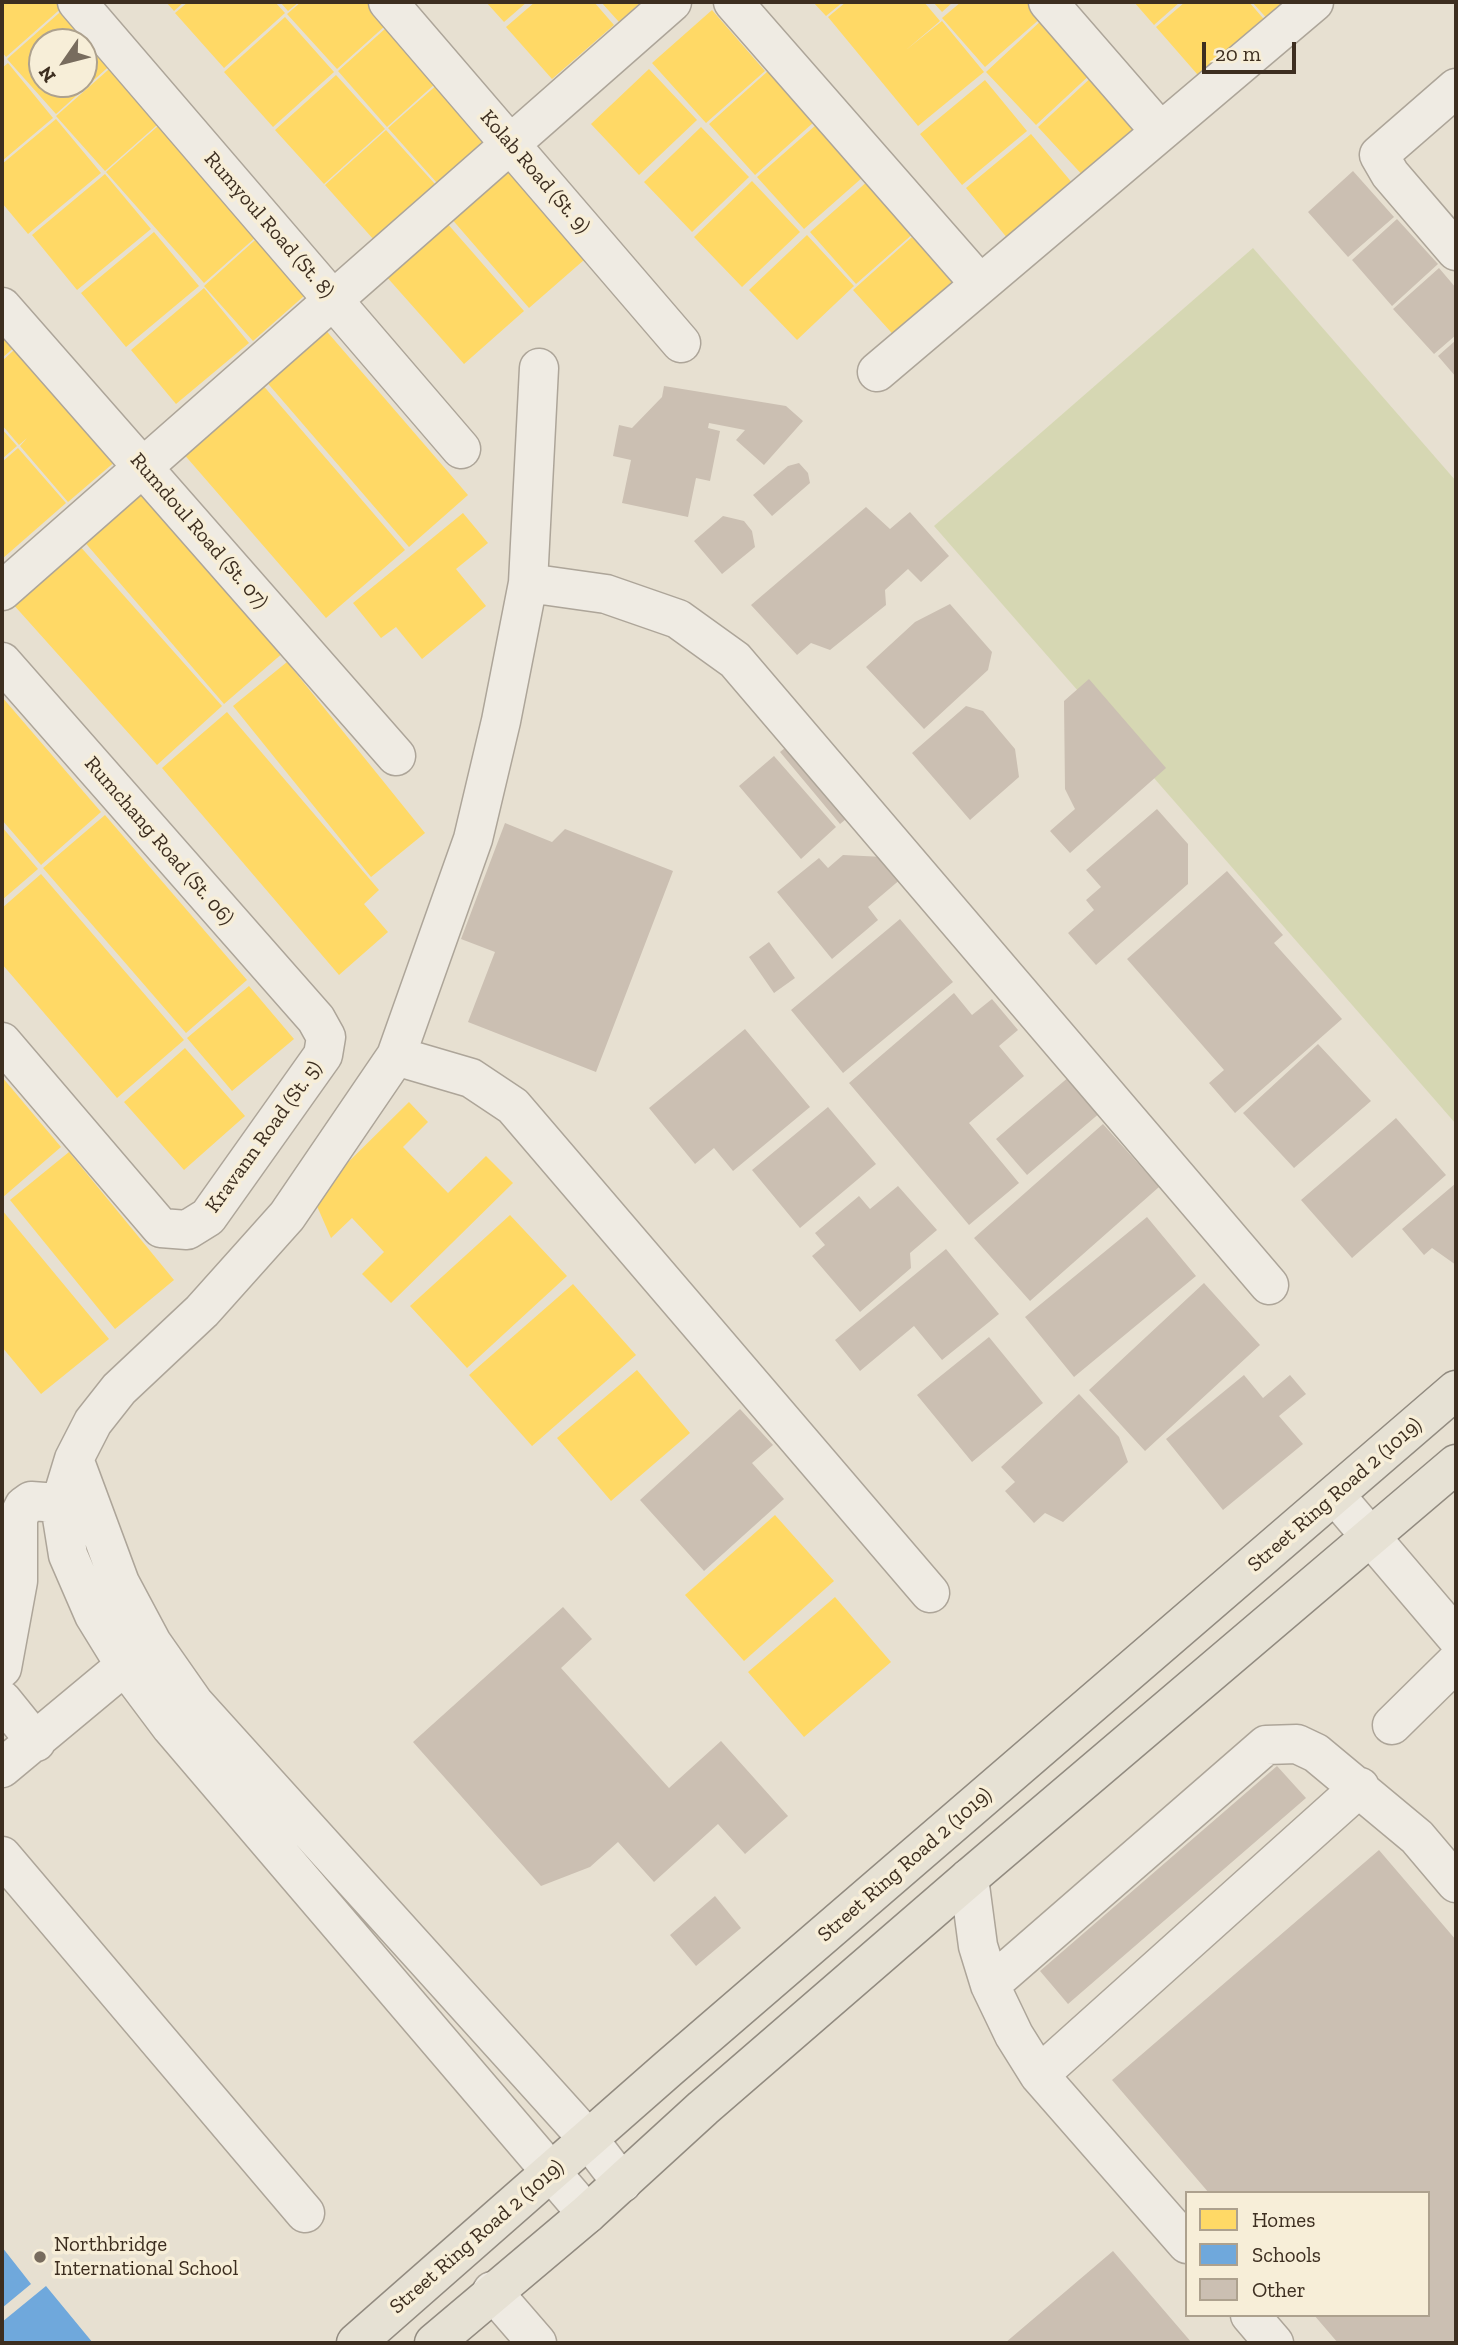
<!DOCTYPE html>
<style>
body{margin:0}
#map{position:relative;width:1458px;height:2345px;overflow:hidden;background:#e7e0d1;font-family:"Zilla Slab",serif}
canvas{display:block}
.frame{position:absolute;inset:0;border:4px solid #3d2e20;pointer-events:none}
.legend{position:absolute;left:1185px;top:2191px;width:245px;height:126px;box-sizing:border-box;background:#f7eed8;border:2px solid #ada18e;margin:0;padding:9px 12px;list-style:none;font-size:21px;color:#3d2e20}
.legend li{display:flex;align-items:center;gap:14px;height:35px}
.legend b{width:35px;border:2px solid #ada18e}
.north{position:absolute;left:28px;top:28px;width:70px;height:70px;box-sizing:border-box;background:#f7eed8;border:2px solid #ada18e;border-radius:50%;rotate:235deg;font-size:19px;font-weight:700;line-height:28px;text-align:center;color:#3d2e20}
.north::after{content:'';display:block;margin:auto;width:24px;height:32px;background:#786c5e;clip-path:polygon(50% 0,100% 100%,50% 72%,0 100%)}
.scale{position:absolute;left:1202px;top:42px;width:94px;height:32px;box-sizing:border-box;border:4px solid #3d2e20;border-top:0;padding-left:9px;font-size:21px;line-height:24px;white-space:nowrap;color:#3d2e20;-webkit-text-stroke:5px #f7eed8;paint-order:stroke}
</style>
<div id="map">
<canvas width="1458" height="2345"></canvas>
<div class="frame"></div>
<ul class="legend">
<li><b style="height:19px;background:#ffd966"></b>Homes</li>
<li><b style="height:19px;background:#6fa8dc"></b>Schools</li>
<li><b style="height:19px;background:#cbbfb2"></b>Other</li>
</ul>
<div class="north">N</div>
<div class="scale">20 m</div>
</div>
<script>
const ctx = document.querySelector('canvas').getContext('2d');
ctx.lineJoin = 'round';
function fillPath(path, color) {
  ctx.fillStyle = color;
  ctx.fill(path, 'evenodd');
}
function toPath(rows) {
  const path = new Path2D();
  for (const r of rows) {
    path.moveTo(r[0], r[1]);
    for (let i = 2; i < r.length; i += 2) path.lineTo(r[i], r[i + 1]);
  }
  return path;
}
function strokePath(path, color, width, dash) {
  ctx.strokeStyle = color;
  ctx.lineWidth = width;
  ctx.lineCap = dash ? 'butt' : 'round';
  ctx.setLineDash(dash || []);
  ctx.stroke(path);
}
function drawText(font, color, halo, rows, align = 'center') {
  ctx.font = font + ' "Zilla Slab",serif';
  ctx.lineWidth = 7;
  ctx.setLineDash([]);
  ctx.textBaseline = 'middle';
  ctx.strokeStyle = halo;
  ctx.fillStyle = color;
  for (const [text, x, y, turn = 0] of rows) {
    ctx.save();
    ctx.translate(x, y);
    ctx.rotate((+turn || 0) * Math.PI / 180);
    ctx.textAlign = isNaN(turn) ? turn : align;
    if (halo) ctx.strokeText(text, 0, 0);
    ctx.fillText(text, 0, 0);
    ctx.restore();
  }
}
fillPath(toPath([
 [1253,248,1456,481,1456,1124,934,526]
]), '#d6d7b3');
fillPath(toPath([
 [2,2,64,2,66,4,6,57,2,52],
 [166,2,184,2,174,11],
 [188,2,275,2,285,13,224,68,175,13],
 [280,2,299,2,288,11],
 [301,2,382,2,395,17,337,69,287,14],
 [486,2,527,2,504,22],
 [535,2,594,2,614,25,552,79,506,27],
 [601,2,641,2,619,22],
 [813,2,843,2,826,16],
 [846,2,924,2,940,21,906,50,942,21,984,72,918,126,828,17],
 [933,2,953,2,942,12],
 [961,2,1029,2,1042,17,985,67,942,18],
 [1134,2,1180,2,1154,25],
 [1185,2,1249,2,1269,25,1204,82,1156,27],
 [1252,2,1296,2,1271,23],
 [67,6,115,61,56,114,7,59],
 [42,42,84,42,84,84,42,84],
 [712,10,765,71,706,123,652,63],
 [285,17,334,72,273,127,224,72],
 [1044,18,1094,71,1036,125,986,72],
 [396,19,445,75,387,127,338,71],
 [8,63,53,118,2,161,2,68],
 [116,63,165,118,105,171,56,116],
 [649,69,697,120,639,175,591,124],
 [768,71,814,122,755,175,709,124],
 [1096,73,1145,126,1087,180,1038,127],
 [336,75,385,129,324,184,275,130],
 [447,76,496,131,437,183,388,128],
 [985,80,1027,131,962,185,920,134],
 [56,119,101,173,28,234,2,203,2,164],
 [166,119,264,230,204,283,106,172],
 [816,125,863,177,804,229,757,177],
 [701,127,749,177,692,232,644,182],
 [386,130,435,184,374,240,325,185],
 [1031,134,1074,185,1008,239,966,188],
 [505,168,584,260,529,308,450,217],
 [105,174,151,229,77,290,32,235],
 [869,180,915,232,856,284,810,232],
 [752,181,800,232,742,287,694,237],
 [446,222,524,311,464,364,385,275],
 [154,232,199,286,126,347,81,293],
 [264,232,313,288,253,341,204,286],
 [807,235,854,286,797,340,749,290],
 [912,237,958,289,899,341,853,290],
 [204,288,249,343,176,404,131,350],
 [2,313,24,339,2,358],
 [323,327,468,495,409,547,264,379],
 [26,339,124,454,68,502,20,446,27,438,19,445,2,425,2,361],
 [261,383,405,550,326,618,182,452],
 [2,429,17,446,2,459],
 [18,448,66,503,2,559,2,462],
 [142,487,284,652,224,704,82,539],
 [463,513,488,543,456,569,486,606,422,659,396,627,381,638,353,603],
 [78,544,222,706,157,765,12,603],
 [287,662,425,833,371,877,233,706],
 [2,697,101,812,41,865,2,820],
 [227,712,379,890,364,904,388,932,339,975,162,768],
 [105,815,247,980,186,1033,43,868],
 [2,827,38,869,2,900],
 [41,874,184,1040,117,1098,2,964,2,908],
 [249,986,294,1039,232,1091,187,1038],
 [185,1048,245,1116,184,1170,124,1102],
 [2,1077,61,1147,2,1198],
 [409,1102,428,1122,403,1147,448,1193,486,1156,513,1183,391,1303,362,1274,384,1252,352,1218,331,1238,313,1197],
 [69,1152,174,1280,115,1329,10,1200],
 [2,1210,109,1339,41,1394,2,1347],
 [510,1215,567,1276,467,1368,410,1306],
 [573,1284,636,1355,532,1446,469,1375],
 [637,1370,690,1433,611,1501,557,1438],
 [775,1515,834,1581,744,1661,685,1595],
 [835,1597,891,1662,804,1737,748,1672]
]), '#ffd966');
fillPath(toPath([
 [2,2247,31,2284,2,2308],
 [46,2286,93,2343,2,2343,2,2322]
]), '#6fa8dc');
fillPath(toPath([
 [1353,171,1394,217,1348,257,1308,212],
 [1397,219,1438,264,1392,306,1352,260],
 [1439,268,1456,288,1456,335,1434,354,1393,309],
 [1456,340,1456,377,1438,356],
 [664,386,786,406,803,421,764,465,736,440,745,430,709,423,708,428,720,431,710,481,696,478,688,517,622,503,631,460,613,456,619,425,632,428,662,397],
 [799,463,808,473,810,483,772,516,753,495,788,466],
 [866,507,890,529,910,512,949,556,921,582,908,569,885,590,886,605,830,650,811,643,797,655,751,605],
 [723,516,744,521,752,531,755,547,722,574,694,541],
 [950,604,992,652,988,670,924,729,866,667,915,622],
 [1089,679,1166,768,1070,853,1050,831,1075,809,1065,789,1064,701],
 [966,706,983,711,1015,749,1019,777,970,820,912,753],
 [797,738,857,810,840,824,780,752],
 [774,756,836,827,801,859,739,786],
 [1157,809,1188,844,1188,884,1096,965,1068,933,1094,910,1086,900,1101,887,1086,870],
 [505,823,552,842,565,829,673,871,596,1072,468,1022,495,952,461,939],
 [843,855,884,857,902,878,868,907,878,920,832,959,777,892,819,858,828,868],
 [1227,871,1283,935,1274,943,1342,1019,1235,1113,1209,1083,1224,1070,1127,959],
 [900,919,953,982,843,1073,791,1010],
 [769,942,795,978,774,993,749,957],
 [954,993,972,1015,992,999,1018,1030,999,1046,1024,1076,969,1123,1019,1183,969,1225,849,1083],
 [745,1029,810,1107,733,1171,714,1148,695,1164,649,1108],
 [1318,1044,1371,1101,1294,1168,1243,1113],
 [1070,1076,1101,1112,1027,1175,996,1139],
 [828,1107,876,1164,800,1228,752,1170],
 [1396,1118,1446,1175,1352,1258,1301,1200],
 [1103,1124,1159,1187,1030,1301,974,1238],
 [1456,1183,1456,1265,1432,1248,1424,1255,1402,1229],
 [898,1186,937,1230,910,1253,911,1268,860,1312,812,1256,825,1245,815,1233,859,1196,870,1209],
 [1147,1217,1196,1276,1074,1377,1025,1317],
 [946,1249,999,1314,942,1360,914,1326,860,1371,835,1340],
 [1204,1283,1260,1345,1145,1451,1089,1390],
 [989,1337,1043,1403,972,1462,917,1395],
 [1244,1375,1263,1398,1290,1375,1306,1394,1279,1416,1303,1444,1223,1510,1166,1439],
 [1079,1394,1119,1437,1128,1462,1063,1522,1045,1513,1034,1523,1005,1491,1015,1482,1001,1467],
 [740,1409,773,1445,752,1463,784,1499,704,1571,640,1500],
 [563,1607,592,1639,561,1668,669,1788,721,1741,788,1816,745,1854,718,1824,654,1882,618,1842,590,1867,541,1886,413,1742],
 [1277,1766,1306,1798,1068,2004,1040,1971],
 [1379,1850,1456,1940,1456,2343,1338,2343,1314,2315,1428,2315,1428,2193,1209,2193,1112,2080],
 [715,1896,741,1928,696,1966,670,1935],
 [1113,2251,1192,2343,1005,2343]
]), '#cbbfb2');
const minor = toPath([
 [77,2,461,449],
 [388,2,681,343],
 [733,2,980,284],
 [1048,2,1160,131],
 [1456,88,1379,155,1390,174,1456,251],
 [2,307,396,756],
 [539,368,528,583,501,721,473,839,396,1056,287,1216,202,1311,119,1389,93,1422,74,1459,60,1505,68,1555,94,1615,126,1667,171,1727,587,2214],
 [877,372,1314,2],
 [528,583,606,594,678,619,735,660,1269,1285],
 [2,591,672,2],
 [2,662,316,1019,326,1037,323,1055,208,1217,187,1230,161,1228,2,1042],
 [396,1056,471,1078,513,1106,930,1593],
 [74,1459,120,1583,152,1643,194,1703,589,2140,622,2183],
 [1335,1495,1456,1637],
 [2,1668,18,1581,18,1518,24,1506,31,1501,85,1505],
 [2,1700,36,1742],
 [1392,1725,1456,1662],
 [2,1768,145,1649],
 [2,1856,305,2213],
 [969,1878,978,1946,990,1985,1014,2035,1039,2075,1187,2244],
 [990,1985,1266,1745,1297,1744,1316,1753,1417,1837,1456,1883],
 [1039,2075,1360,1787],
 [492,2291,537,2343],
 [1250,2315,1274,2343]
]);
const major = toPath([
 [356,2343,669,2068,1456,1390],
 [434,2343,587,2214,703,2108,969,1878,1456,1464]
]);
strokePath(minor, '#ada599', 41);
strokePath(major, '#928b80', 41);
strokePath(minor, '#efebe3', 38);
strokePath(major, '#e6e1d4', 38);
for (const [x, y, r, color] of [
 [40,2257,7,"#786c5e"]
]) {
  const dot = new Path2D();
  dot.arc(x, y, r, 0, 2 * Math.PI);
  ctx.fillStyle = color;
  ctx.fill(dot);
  strokePath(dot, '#f7eed8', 2.5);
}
drawText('21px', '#3d2e20', '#f7eed8', [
 ["Kolab Road (St. 9)",535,172,49],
 ["Rumyoul Road (St. 8)",269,225,49],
 ["Rumdoul Road (St. 07)",199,531,49],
 ["Rumchang Road (St. 06)",159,841,49],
 ["Kravann Road (St. 5)",264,1137,-54],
 ["Street Ring Road 2 (1019)",1335,1495,-41],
 ["Street Ring Road 2 (1019)",905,1865,-41],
 ["Street Ring Road 2 (1019)",477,2237,-41]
]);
drawText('21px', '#3d2e20', '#f7eed8', [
 ["Northbridge",54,2245],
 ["International School",54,2269]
], 'left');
</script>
